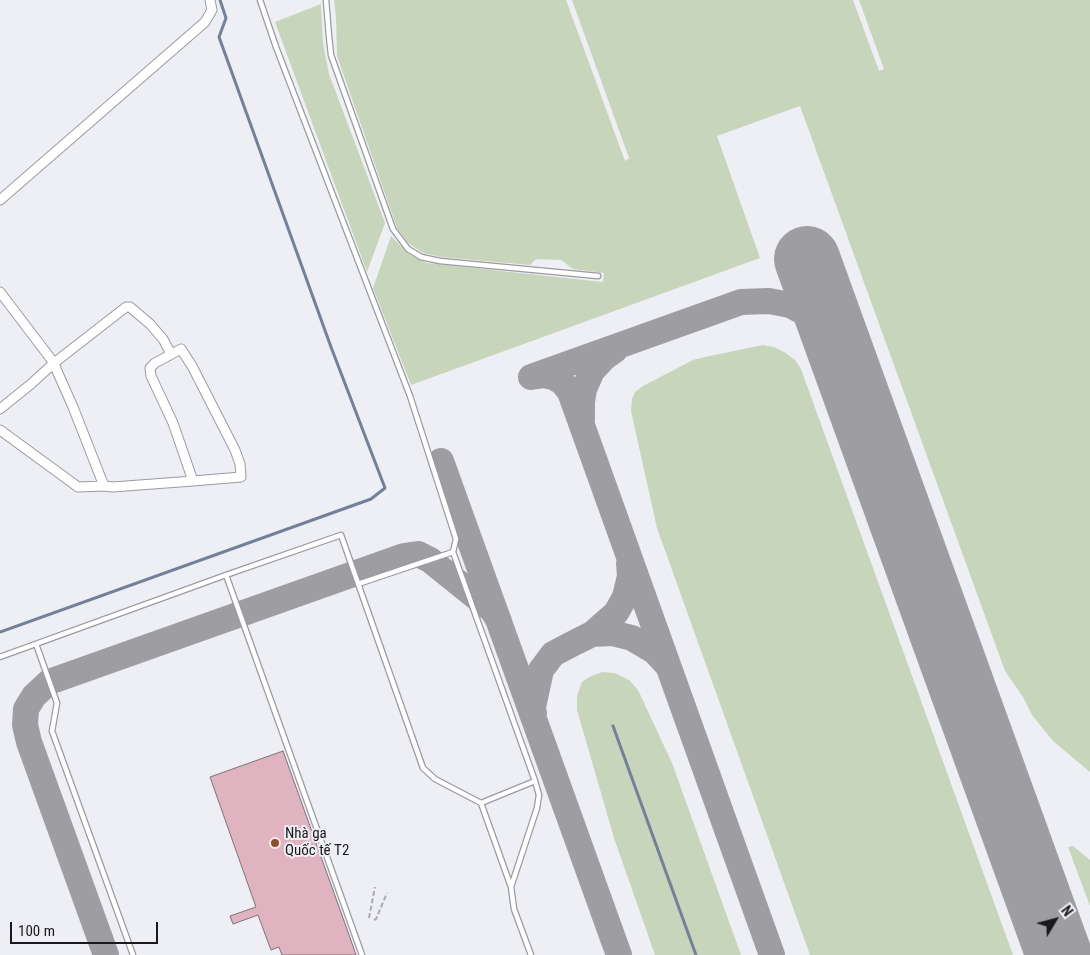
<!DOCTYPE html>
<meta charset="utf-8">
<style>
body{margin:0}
#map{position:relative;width:1090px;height:955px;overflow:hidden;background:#eeeef5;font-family:"Roboto Condensed",sans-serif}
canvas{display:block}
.north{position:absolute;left:1030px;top:895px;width:50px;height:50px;-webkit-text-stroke:4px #eeeef5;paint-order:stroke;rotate:53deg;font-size:14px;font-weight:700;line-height:20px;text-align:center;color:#1a1a1c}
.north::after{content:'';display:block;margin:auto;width:18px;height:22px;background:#1a1a1c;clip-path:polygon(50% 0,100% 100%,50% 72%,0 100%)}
.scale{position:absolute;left:10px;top:922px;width:148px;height:22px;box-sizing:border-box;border:2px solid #1a1a1c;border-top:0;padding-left:6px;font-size:15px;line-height:18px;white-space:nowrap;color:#1a1a1c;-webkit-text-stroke:4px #eeeef5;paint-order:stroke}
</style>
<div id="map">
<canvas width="1090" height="955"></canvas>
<div class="north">N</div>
<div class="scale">100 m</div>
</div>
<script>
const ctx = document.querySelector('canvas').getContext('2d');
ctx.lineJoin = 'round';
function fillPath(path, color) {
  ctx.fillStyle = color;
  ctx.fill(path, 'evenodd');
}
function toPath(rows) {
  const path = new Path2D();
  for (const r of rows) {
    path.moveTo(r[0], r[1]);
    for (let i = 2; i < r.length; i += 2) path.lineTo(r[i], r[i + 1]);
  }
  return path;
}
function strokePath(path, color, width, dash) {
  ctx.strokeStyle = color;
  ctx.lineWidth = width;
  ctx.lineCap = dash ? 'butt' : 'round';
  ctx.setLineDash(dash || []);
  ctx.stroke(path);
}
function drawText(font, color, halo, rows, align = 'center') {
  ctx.font = font + ' "Roboto Condensed",sans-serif';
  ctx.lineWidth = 4;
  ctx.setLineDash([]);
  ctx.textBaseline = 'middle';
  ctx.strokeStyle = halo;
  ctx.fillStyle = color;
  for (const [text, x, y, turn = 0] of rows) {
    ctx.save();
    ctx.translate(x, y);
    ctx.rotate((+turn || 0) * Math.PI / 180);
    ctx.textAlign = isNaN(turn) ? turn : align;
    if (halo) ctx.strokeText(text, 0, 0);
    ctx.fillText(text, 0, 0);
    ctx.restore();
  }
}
fillPath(toPath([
 [334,0,566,0,625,161,629,158,572,0,853,0,879,71,884,69,859,0,1090,0,1090,772,1053,741,1032,715,1023,697,1005,671,800,106,717,136,760,258,411,385,373,288,391,236,410,255,427,263,603,282,604,273,573,269,561,260,536,259,530,265,441,257,423,253,408,243,397,228,337,56,336,17],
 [321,4,323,43,329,74,385,223,367,272,275,22],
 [763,345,774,347,784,352,795,360,801,369,1013,955,810,955,657,528,631,411,632,399,635,392,643,386,693,360,705,357],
 [602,672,615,673,629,680,638,690,672,763,741,955,655,955,614,838,577,710,577,696,582,682,589,677],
 [1073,846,1090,860,1090,906,1068,847]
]), '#c7d6ba');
strokePath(toPath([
 [0,632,371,499,385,488,331,347,219,37,226,18,220,0],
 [613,726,696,955]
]), '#738099', 3);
strokePath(toPath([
 [534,376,741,302,769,301,790,305,811,316,825,329,840,348],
 [531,377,544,375,553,377,562,382,570,392,772,955],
 [582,419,582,402,584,389,592,371,605,357,615,350],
 [441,461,619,955],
 [592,634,612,633,632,638,654,651,668,666],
 [534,714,533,707,541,670,553,654,574,643,592,634,616,613,625,597,630,576,629,563],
 [106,955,29,742,25,725,26,709,34,696,49,682,404,556,418,554,430,560,486,605,493,611,499,621]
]), '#9d9da2', 26);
strokePath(toPath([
 [807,259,1059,955]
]), '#9d9da2', 66);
const building = toPath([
 [283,751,348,932,356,955,282,955,279,947,271,950,258,915,233,924,230,916,256,907,210,777,283,751]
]);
fillPath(building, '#e0b3c0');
strokePath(building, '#7b7375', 1);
const lane = toPath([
 [260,0,276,47,410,396,456,539,453,552,535,781,481,803],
 [326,0,329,36,331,55,393,229,408,249,421,257,440,261,598,276],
 [226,575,362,955],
 [358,584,453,552],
 [36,644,57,703,52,731,133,955],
 [0,657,226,575,341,535,423,768,435,779,481,803,511,887,514,909,531,955],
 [511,887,537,808,539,795,535,781]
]);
const street = toPath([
 [0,200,205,22,212,10,210,0],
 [0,292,54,363,57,371,73,407,104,486],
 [0,409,31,384,54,363,126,307,130,307,150,324,163,339,171,354],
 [0,430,78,487,104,486,113,487,193,481,241,477,240,464,235,450,192,366,181,349,155,363,150,368,151,376,173,423,193,481]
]);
strokePath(lane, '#9a9aa1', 7);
strokePath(street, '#9a9aa1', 11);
strokePath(toPath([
 [369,918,375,887],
 [374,920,376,919,387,893]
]), '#a9a9ae', 2, [5, 2.5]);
strokePath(lane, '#fff', 4.5);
strokePath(street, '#fff', 9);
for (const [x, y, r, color] of [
 [275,843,5,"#934d26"]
]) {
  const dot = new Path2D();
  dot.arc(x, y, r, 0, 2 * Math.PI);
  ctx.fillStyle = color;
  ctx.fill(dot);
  strokePath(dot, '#eeeef5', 2);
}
drawText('15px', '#1a1a1c', '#eeeef5', [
 ["Nhà ga",285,834],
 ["Quốc tế T2",285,851]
], 'left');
</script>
